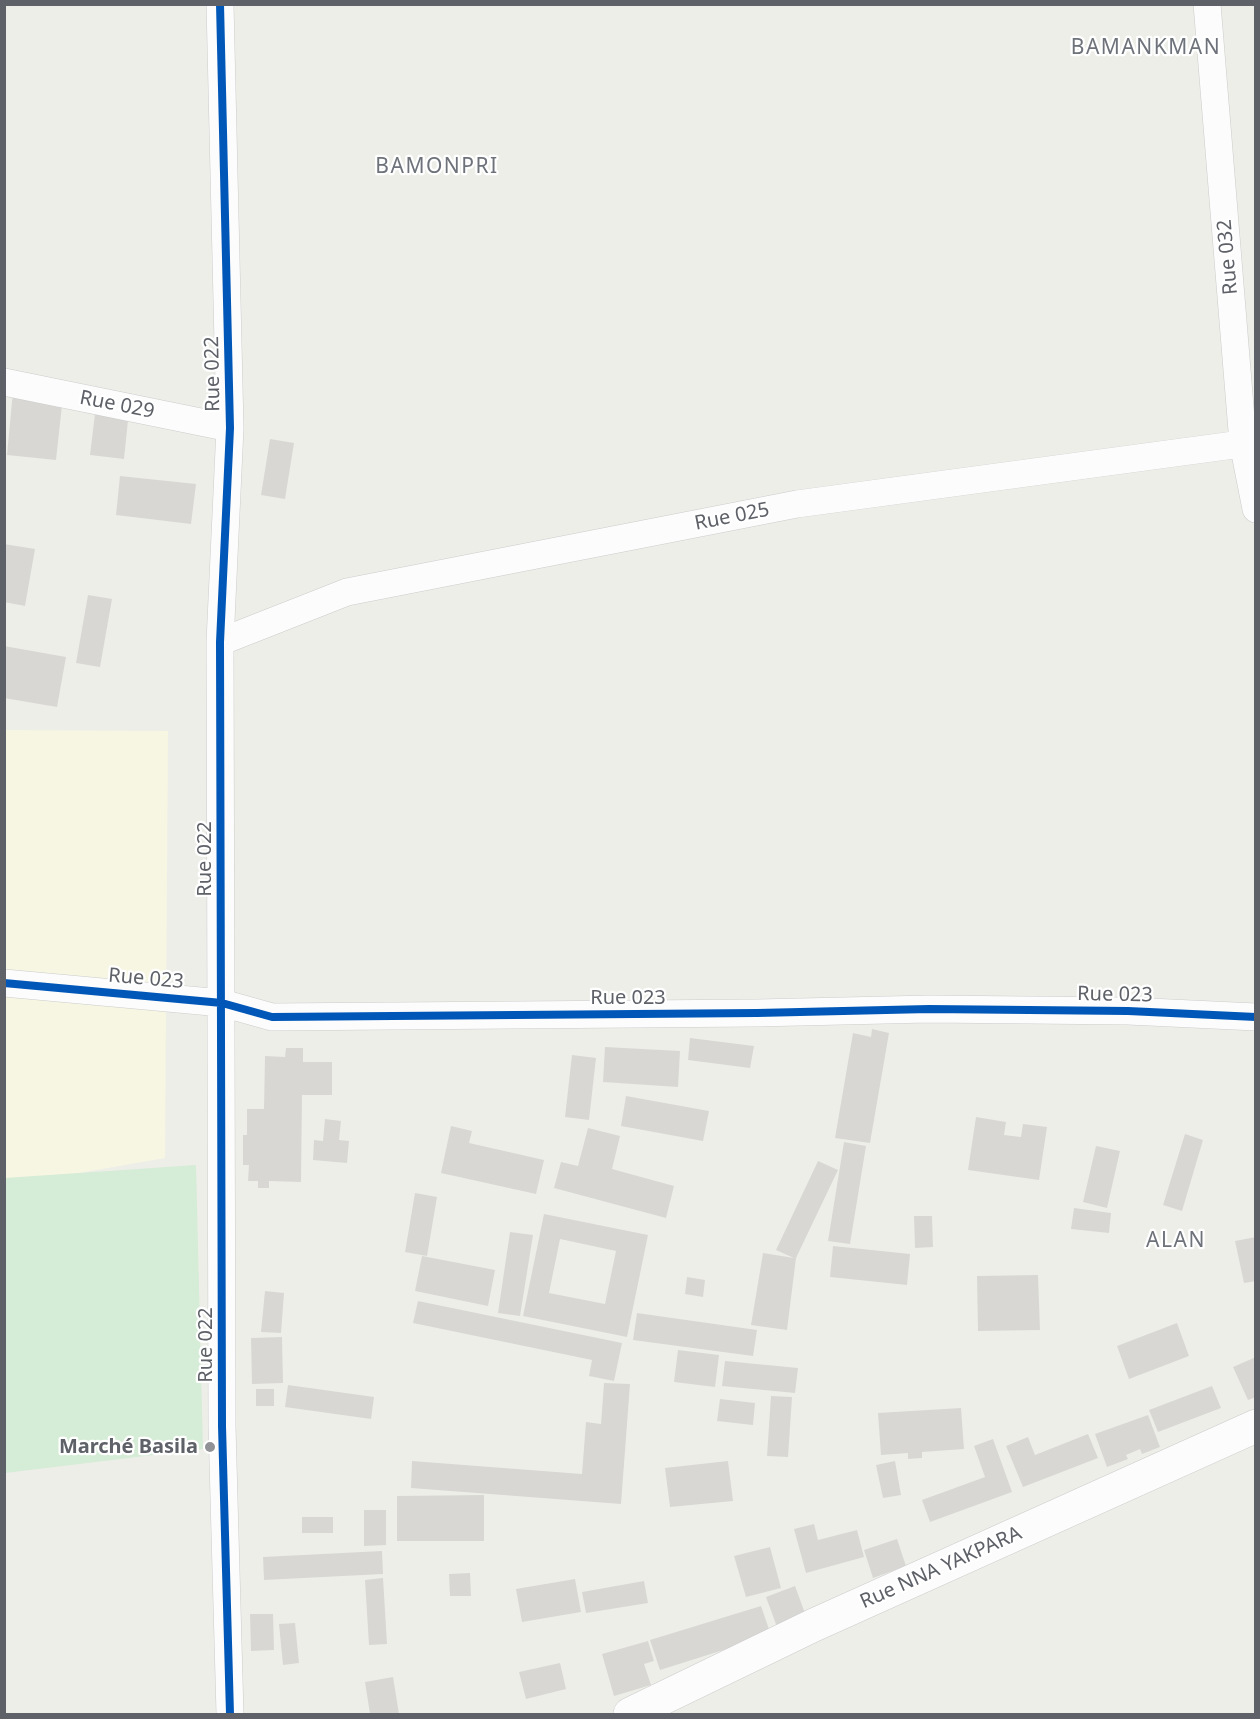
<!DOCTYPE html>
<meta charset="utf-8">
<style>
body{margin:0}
#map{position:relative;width:1260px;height:1719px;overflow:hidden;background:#eeeee9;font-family:"Noto Sans",sans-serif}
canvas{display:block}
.frame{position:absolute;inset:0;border:6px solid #5e6168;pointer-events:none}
</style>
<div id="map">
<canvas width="1260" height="1719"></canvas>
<div class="frame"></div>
</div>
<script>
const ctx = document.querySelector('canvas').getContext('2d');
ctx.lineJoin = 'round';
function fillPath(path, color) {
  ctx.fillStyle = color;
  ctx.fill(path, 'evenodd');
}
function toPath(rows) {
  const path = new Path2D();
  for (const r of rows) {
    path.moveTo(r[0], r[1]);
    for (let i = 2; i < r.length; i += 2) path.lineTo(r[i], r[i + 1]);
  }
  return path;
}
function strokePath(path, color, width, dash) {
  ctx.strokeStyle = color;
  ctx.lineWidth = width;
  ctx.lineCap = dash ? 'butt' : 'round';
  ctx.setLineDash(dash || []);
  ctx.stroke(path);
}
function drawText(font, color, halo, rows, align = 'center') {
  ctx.font = font + ' "Noto Sans",sans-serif';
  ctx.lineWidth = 4.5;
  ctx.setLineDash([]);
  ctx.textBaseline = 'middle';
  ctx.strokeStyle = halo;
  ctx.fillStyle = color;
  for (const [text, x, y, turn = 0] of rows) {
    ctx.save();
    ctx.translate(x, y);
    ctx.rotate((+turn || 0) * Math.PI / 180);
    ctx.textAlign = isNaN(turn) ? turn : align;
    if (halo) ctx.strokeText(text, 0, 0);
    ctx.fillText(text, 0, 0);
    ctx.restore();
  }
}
fillPath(toPath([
 [5,730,168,731,165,1158,5,1186]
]), '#f7f6e2');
fillPath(toPath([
 [196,1165,203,1449,5,1473,5,1178]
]), '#d5ecd6');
fillPath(toPath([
 [13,391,63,396,56,460,7,455],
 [97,397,130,401,124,459,90,455],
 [270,439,294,443,285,499,261,495],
 [120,476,196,484,191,524,116,515],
 [4,544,35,549,25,606,4,602],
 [88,595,112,599,100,667,76,663],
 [4,646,66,657,57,707,4,698],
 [872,1029,889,1033,870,1143,835,1138,853,1033,871,1037],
 [690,1038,754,1046,750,1068,688,1060],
 [605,1047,680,1051,678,1087,603,1082],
 [286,1048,303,1048,303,1062,332,1062,332,1095,302,1095,301,1182,269,1181,269,1188,258,1188,258,1181,248,1181,249,1165,243,1165,243,1135,247,1135,247,1109,264,1109,265,1056,285,1057],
 [572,1055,596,1058,589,1120,565,1117],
 [626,1096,709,1111,703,1141,621,1126],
 [976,1117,1006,1122,1004,1135,1021,1137,1023,1124,1047,1127,1039,1180,968,1170],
 [325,1119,341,1121,339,1140,349,1141,347,1163,313,1160,314,1140,323,1141],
 [451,1126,472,1131,469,1143,544,1160,536,1194,441,1173],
 [588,1128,620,1136,612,1169,674,1186,666,1218,554,1188,561,1162,578,1166],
 [1185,1134,1203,1140,1182,1211,1163,1205],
 [844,1142,866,1146,850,1244,828,1241],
 [1096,1146,1120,1151,1107,1208,1083,1202],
 [818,1161,838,1170,796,1258,787,1330,751,1325,763,1253,794,1258,776,1250],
 [415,1193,437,1197,427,1256,405,1252],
 [1074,1208,1111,1213,1109,1233,1071,1229],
 [544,1214,648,1235,627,1337,523,1316],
 [560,1239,616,1251,605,1304,549,1293],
 [914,1216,932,1216,933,1247,915,1248],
 [510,1232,533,1235,520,1316,498,1313],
 [1256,1237,1256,1281,1244,1283,1235,1241],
 [833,1246,910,1254,907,1285,830,1277],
 [422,1256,495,1270,488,1306,415,1291],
 [1038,1275,1040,1330,978,1331,977,1276],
 [687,1277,705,1280,703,1297,685,1294],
 [265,1291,284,1293,281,1333,261,1332],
 [418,1301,622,1343,614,1381,589,1376,592,1360,413,1323],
 [637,1313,757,1330,753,1356,633,1340],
 [1177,1323,1189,1356,1129,1379,1117,1346],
 [282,1337,283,1383,252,1384,251,1338],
 [678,1350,719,1355,715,1387,674,1382],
 [1256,1357,1256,1397,1248,1400,1233,1367],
 [725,1361,798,1368,795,1393,722,1386],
 [604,1383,630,1384,621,1504,411,1488,412,1461,582,1474,586,1422,601,1424],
 [288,1385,374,1397,371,1419,285,1407],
 [1212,1386,1221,1408,1158,1432,1149,1410],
 [256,1389,274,1389,274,1406,256,1406],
 [771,1396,792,1397,788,1457,767,1456],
 [720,1399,755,1403,753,1425,717,1421],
 [961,1408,964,1449,922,1452,922,1458,908,1459,908,1453,881,1455,878,1413],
 [1148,1415,1160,1447,1142,1454,1140,1449,1126,1455,1128,1459,1107,1467,1095,1434],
 [1088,1434,1098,1458,1023,1487,1006,1446,1028,1437,1035,1455],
 [993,1439,1012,1492,930,1522,922,1500,985,1477,974,1446],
 [728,1461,733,1501,670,1507,665,1468],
 [895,1461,901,1495,883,1498,876,1465],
 [484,1495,484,1541,397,1541,397,1496],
 [364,1510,386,1510,386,1545,364,1546],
 [302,1517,333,1517,333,1533,302,1533],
 [814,1524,818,1540,857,1530,864,1557,806,1573,794,1529],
 [897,1539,906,1566,873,1578,864,1550],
 [770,1547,781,1588,746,1597,734,1556],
 [382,1551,383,1574,264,1580,263,1557],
 [470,1573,471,1596,450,1596,449,1574],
 [383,1578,387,1644,369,1645,365,1580],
 [575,1579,581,1612,522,1622,516,1589],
 [644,1581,648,1603,586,1613,582,1592],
 [795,1586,806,1616,777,1627,766,1597],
 [761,1606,771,1635,660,1670,650,1640],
 [250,1614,273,1614,274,1650,251,1651],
 [295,1623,299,1663,283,1665,279,1624],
 [648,1641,654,1661,644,1664,651,1685,614,1696,602,1654],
 [560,1663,566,1689,526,1699,519,1672],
 [393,1677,399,1714,370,1714,365,1682]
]), '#d8d7d4');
const street = toPath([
 [220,4,230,428,220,642,222,1426,230,1714],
 [1207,4,1243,443,1256,509],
 [4,382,230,428],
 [220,642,347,592,797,504,1256,442],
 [4,983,222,1003,272,1017,757,1013,929,1009,1128,1011,1256,1017]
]);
const secondary = toPath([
 [630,1714,814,1625,1256,1426]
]);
strokePath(street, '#cbcccb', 28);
strokePath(secondary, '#cbcbcb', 34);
strokePath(street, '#fcfcfc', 27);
strokePath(secondary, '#fcfcfc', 33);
strokePath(toPath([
 [220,4,230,428,220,642,222,1426,230,1714],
 [4,983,222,1003,272,1017,757,1013,929,1009,1128,1011,1256,1017]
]), '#0057b8', 8);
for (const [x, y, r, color] of [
 [210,1447,6,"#909295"]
]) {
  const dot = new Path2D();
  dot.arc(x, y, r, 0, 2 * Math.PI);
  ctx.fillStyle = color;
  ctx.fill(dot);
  strokePath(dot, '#fff', 2);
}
drawText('20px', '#5e6168', '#fff', [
 ["Rue 032",1228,257,-95],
 ["Rue 022",213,374,-91],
 ["Rue 029",117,405,11],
 ["Rue 025",732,517,-11],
 ["Rue 022",205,859,-90],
 ["Rue 023",146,979,5],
 ["Rue 023",1115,995,1],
 ["Rue 023",628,998],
 ["Rue 022",206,1345,-90],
 ["Rue NNA YAKPARA",941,1568,-24]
]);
drawText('bold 20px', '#5e6168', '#fff', [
 ["Marché Basila",198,1447]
], 'right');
ctx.letterSpacing = '1.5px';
drawText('21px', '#6e727a', '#fff', [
 ["BAMANKMAN",1146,48],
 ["BAMONPRI",437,167],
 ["ALAN",1176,1241]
]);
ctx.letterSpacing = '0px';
</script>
